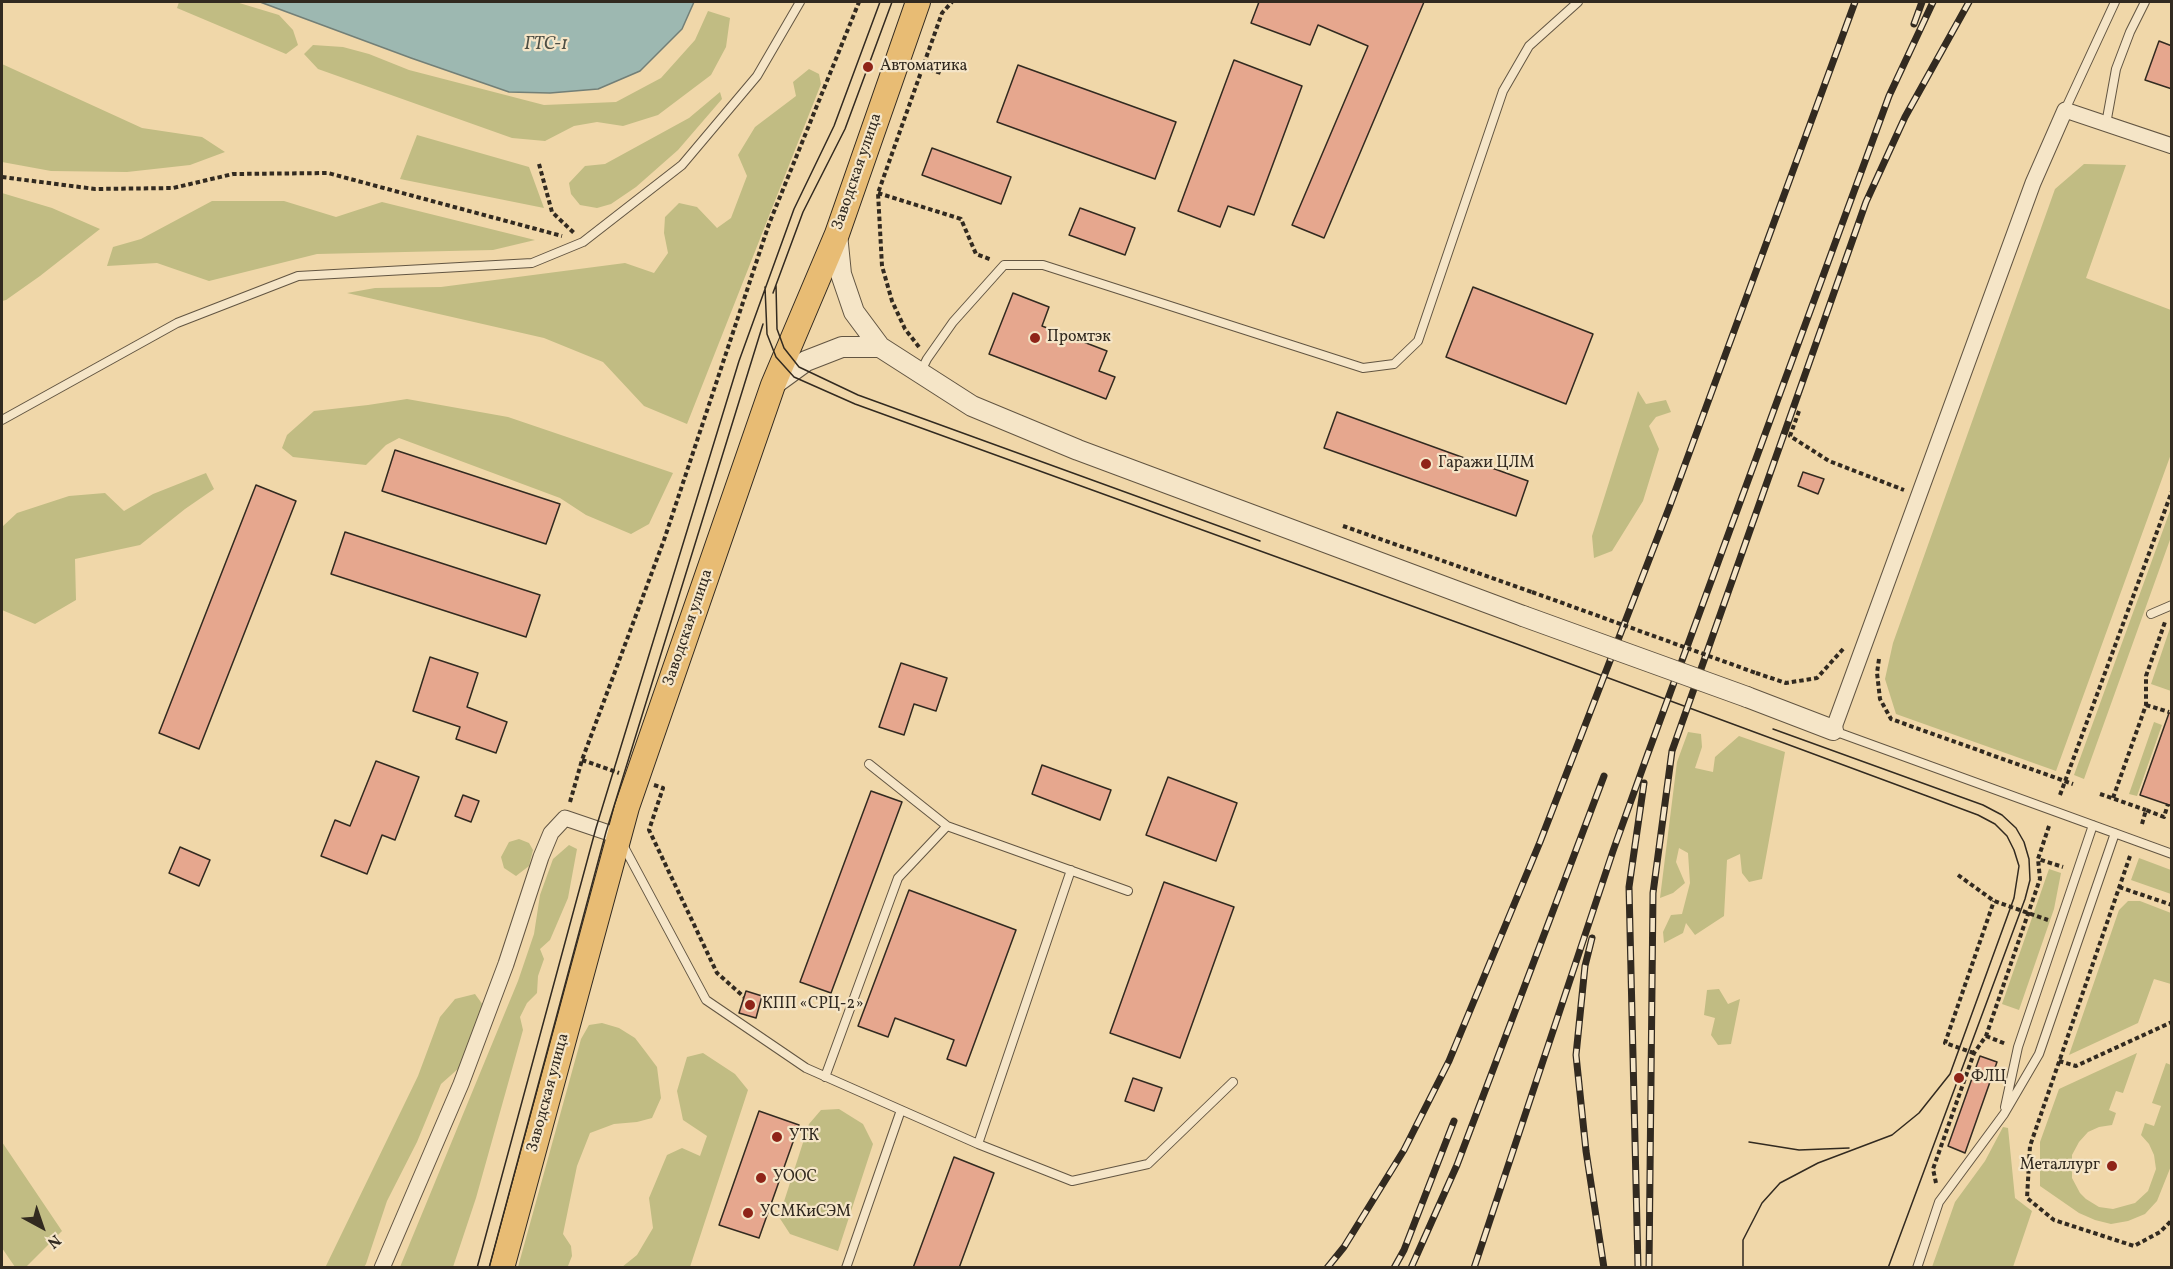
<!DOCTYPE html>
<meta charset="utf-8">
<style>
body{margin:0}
#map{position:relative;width:2173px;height:1269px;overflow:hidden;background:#f0d7a9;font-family:Vollkorn,serif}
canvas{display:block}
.frame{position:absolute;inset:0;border:3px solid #322a20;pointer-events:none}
.north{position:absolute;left:12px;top:1197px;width:60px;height:60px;-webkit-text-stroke:4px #f5e5c7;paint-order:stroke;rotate:140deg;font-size:16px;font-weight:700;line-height:24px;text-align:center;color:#322a20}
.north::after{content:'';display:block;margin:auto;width:21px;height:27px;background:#322a20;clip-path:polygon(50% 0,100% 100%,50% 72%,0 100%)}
</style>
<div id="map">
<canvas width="2173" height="1269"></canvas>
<div class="frame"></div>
<div class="north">N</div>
</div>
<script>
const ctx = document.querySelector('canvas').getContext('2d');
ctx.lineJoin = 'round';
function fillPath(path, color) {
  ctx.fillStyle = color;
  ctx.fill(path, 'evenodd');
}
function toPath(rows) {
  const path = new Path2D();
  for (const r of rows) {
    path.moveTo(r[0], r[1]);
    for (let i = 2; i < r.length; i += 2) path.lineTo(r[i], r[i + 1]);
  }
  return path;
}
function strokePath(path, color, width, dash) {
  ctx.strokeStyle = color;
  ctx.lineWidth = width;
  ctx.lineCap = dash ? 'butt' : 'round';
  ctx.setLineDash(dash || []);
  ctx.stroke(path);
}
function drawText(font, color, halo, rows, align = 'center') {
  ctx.font = font + ' Vollkorn,serif';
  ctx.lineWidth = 4.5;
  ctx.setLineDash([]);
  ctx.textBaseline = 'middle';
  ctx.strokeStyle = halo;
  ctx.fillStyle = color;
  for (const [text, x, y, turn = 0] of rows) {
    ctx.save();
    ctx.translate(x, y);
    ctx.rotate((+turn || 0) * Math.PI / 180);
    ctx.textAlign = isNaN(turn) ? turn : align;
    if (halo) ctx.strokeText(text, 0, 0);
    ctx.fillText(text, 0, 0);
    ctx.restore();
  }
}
fillPath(toPath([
 [179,2,236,2,279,15,293,30,298,45,286,54,177,8],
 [708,11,730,18,726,47,711,75,658,115,623,126,597,122,574,126,545,141,512,138,318,69,304,54,313,45,343,47,369,54,409,70,544,105,616,102,661,78,695,40],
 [2,64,142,128,202,137,225,152,190,165,127,172,51,171,2,162],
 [809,69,819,74,821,84,687,424,644,406,603,362,544,338,347,293,375,288,441,287,625,263,654,273,668,253,664,233,665,217,679,203,697,207,717,228,731,218,747,176,738,155,755,127,796,96,793,82],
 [720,92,722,99,678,150,636,187,611,204,597,208,580,205,571,194,569,183,585,166,605,164,689,118],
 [417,135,529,167,544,208,400,179],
 [2084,164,2126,165,2086,278,2171,310,2171,454,2056,771,1896,714,1885,679,1893,643,2055,189],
 [2,193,52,208,100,229,40,276,6,300,2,301],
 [212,201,284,201,336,217,382,202,535,240,493,250,317,254,209,281,157,263,107,266,113,247,141,239],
 [1638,391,1646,404,1666,400,1671,412,1656,417,1649,426,1659,449,1643,501,1612,551,1594,558,1592,536],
 [407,399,508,417,673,473,649,524,631,534,586,515,560,498,399,438,386,445,366,465,293,457,282,448,287,435,314,411,368,405],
 [206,473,214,489,185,509,140,545,75,559,76,600,35,624,2,610,2,527,17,513,69,496,105,493,124,511,153,494],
 [2171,508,2171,537,2084,779,2074,775],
 [2171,625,2171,691,2151,684],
 [2154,722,2162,725,2137,796,2129,794],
 [1688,732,1701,734,1702,747,1695,768,1713,772,1715,757,1739,736,1785,752,1762,879,1749,882,1742,873,1740,854,1727,860,1724,916,1695,935,1686,923,1683,933,1664,943,1663,932,1671,915,1682,914,1690,883,1688,853,1679,848,1676,862,1685,883,1673,893,1660,898,1677,762],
 [519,839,529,843,533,850,529,866,516,876,504,868,501,857,509,842],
 [569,845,577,849,568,898,550,940,540,949,544,959,538,976,537,993,527,1003,520,1017,523,1030,476,1198,453,1267,400,1267,518,981,534,934,540,895,553,859],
 [2139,858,2171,870,2171,894,2131,880],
 [2049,869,2061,873,2054,909,2019,1010,2002,1004],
 [2128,901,2140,901,2171,913,2171,984,2154,979,2138,1023,2069,1055,2119,910],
 [1719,989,1728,1004,1740,999,1731,1044,1718,1045,1711,1035,1715,1018,1704,1015,1707,990],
 [475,994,483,1005,459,1068,441,1084,417,1142,387,1201,366,1264,364,1267,325,1268,418,1076,440,1017,455,999],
 [602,1023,619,1028,635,1038,645,1051,657,1067,661,1098,652,1118,637,1122,614,1124,590,1133,577,1166,563,1234,571,1246,572,1256,568,1266,563,1268,518,1267,581,1039,589,1025],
 [703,1053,735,1074,748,1090,690,1267,622,1267,637,1255,653,1228,649,1198,667,1155,682,1148,700,1156,707,1136,683,1120,677,1091,687,1057],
 [2137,1053,2123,1093,2116,1091,2109,1110,2116,1113,2112,1125,2099,1127,2088,1132,2079,1142,2072,1155,2072,1178,2080,1193,2086,1199,2099,1207,2113,1209,2135,1203,2148,1191,2156,1169,2154,1155,2149,1144,2141,1135,2145,1123,2154,1126,2161,1106,2152,1103,2166,1063,2171,1065,2171,1166,2157,1201,2145,1214,2128,1221,2111,1224,2095,1220,2079,1213,2040,1186,2040,1142,2059,1089],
 [839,1109,863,1124,873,1144,838,1251,790,1234,779,1217,809,1124,821,1110],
 [2003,1127,2008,1128,2015,1198,2032,1211,2013,1267,1932,1267,1955,1202,1985,1161],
 [2,1142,62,1231,26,1267,15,1267,2,1248]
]), '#c1bc83');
const water = toPath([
 [260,2,694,2,682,29,640,71,598,89,550,93,509,92,411,58,260,2]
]);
fillPath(water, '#9db8b1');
strokePath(water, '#727f77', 1.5);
const building = toPath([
 [1259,2,1424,2,1324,238,1292,225,1368,46,1318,25,1310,45,1251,23,1259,2],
 [2159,41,2172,46,2172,89,2145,80,2159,41],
 [1234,60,1302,86,1254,215,1228,206,1220,227,1178,211,1234,60],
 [1018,65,1176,122,1155,179,997,122,1018,65],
 [932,148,1011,177,1001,204,922,175,932,148],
 [1080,208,1135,228,1125,255,1069,235,1080,208],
 [1473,287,1593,334,1566,404,1446,357,1473,287],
 [1013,293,1049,307,1042,326,1107,351,1099,371,1115,377,1106,399,989,354,1013,293],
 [1337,412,1528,481,1516,516,1324,448,1337,412],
 [395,450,560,504,546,544,382,491,395,450],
 [1803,472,1824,479,1818,494,1798,486,1803,472],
 [256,485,296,501,199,749,159,733,256,485],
 [345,532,540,595,526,637,331,574,345,532],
 [430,657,478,673,467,707,507,722,496,753,456,739,460,727,413,711,430,657],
 [901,663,947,678,936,711,914,704,904,735,879,727,901,663],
 [2169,713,2172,713,2172,806,2140,795,2169,713],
 [376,761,419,777,395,840,382,835,367,874,321,856,335,820,350,826,376,761],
 [1042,765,1111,790,1100,820,1032,794,1042,765],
 [1168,777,1237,803,1216,861,1146,835,1168,777],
 [871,791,902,802,831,993,800,982,871,791],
 [463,795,479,801,471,822,455,816,463,795],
 [180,847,210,860,199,886,169,873,180,847],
 [1164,882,1234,907,1180,1058,1110,1033,1164,882],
 [909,890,1016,930,966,1066,947,1059,954,1040,895,1018,888,1037,858,1026,909,890],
 [746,991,762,996,756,1018,739,1013,746,991],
 [1980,1056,1997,1062,1965,1153,1948,1146,1980,1056],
 [1133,1078,1162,1088,1154,1111,1125,1101,1133,1078],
 [759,1111,799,1125,759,1238,719,1225,759,1111],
 [954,1157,994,1173,959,1268,913,1268,954,1157]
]);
fillPath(building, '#e6a78e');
strokePath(building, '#322a20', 1.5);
const service = toPath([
 [2065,110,2115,2],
 [2106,124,2116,69,2130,32,2145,2],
 [921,371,927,359,953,322,1004,265,1043,265,1363,368,1394,364,1418,341,1503,91,1529,46,1578,2],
 [2,420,177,323,298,276,532,263,583,242,682,165,757,76,800,2],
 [2151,614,2172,605],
 [1834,731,2172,854],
 [869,764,947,826,1128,891],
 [623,845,706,1000,806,1068,978,1144,1072,1181,1148,1164,1233,1082],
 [825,1077,898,878,947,826],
 [2005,1107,2018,1047,2093,825],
 [978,1144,1071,870],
 [846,1268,901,1110],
 [1917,1268,1939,1202,2004,1114,2039,1054,2115,833]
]);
const minor = toPath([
 [1833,730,2033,183,2065,110,2172,146],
 [382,1268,461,1084,506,964,541,857,551,833,565,818,618,836]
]);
const tertiary = toPath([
 [837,234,841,274,854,312,880,347,972,406,1078,450,1523,616],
 [773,385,806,361,842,347,880,347],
 [1747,697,1833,730]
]);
const primary = toPath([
 [502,1268,627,807,773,385,837,234,918,2]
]);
strokePath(service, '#625542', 10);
strokePath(minor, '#625542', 17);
strokePath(tertiary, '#625542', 22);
strokePath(primary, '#322a20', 26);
strokePath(toPath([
 [922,67,941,73],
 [539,164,552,212,574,233],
 [2,177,95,189,173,188,233,174,328,173,562,236],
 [878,193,961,219,976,254,992,260],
 [919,347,905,329,892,301,882,266,878,193,942,13,952,2],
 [1799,411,1790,436,1829,461,1904,490],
 [1343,526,1532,592],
 [1879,659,1877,673,1880,699,1891,719,2073,784],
 [1756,673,1786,683,1817,678,1844,648],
 [2146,705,2169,712],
 [582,760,619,773],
 [654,785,663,788,649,830,717,973,744,997],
 [2100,794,2146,810],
 [2060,795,2172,491],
 [2113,798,2146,705,2146,676,2165,622],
 [570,802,582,760,664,540,769,224,859,2],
 [2142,824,2146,810,2164,817,2168,804],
 [2049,826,2038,859,2063,867],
 [2130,856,2030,1146,2027,1198,2054,1220,2134,1246,2160,1232,2172,1220],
 [1958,875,1994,901,2048,920],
 [2119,887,2172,905],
 [1986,1036,2006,1044],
 [1974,1053,1945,1043,1994,901],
 [2059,1061,2076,1066,2172,1022],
 [1936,1183,1933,1169,1974,1053,1986,1036,2040,879,2038,859]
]), '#322a20', 4, [4.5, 3]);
strokePath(service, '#f5e5c7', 8);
strokePath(minor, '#f5e5c7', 15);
strokePath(tertiary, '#f5e5c7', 20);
strokePath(primary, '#e8bc74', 24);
strokePath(toPath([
 [776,285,777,329,784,348,799,367,858,395,1260,541],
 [765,287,767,334,776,357,794,377,855,404,1514,643,1927,796,1978,815,1995,824,2007,836,2014,850,2019,866,2014,898,1950,1074,1919,1113,1892,1135,1818,1163,1780,1183,1762,1203,1743,1240,1743,1268],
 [773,293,803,212,845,129,892,2],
 [1773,729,1983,805,2002,815,2016,828,2024,842,2029,859,2030,880,2025,899,1888,1268],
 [1749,1142,1799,1150,1849,1148],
 [477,1268,596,828,739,361,794,209,834,126,880,2],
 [489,1268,606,832,763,324]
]), '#322a20', 1.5);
const rail = toPath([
 [1914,24,1922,2],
 [1592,938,1585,966,1576,1055,1586,1151,1604,1268],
 [1327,1268,1344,1247,1404,1150,1449,1061,1540,842,1669,508,1855,2],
 [1394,1268,1404,1250,1454,1121],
 [1411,1268,1457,1165,1604,776],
 [1474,1268,1613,851,1647,756,1889,96,1933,2],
 [1638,1268,1629,887,1644,783],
 [1649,1268,1653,893,1672,751,1866,202,1905,117,1969,2]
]);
strokePath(rail, '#322a20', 7);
strokePath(rail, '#f5e5c7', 4.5, [14]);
const tertiaryBridge = toPath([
 [1523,616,1747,697]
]);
strokePath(tertiaryBridge, '#625542', 22, []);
strokePath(toPath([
 [1532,592,1756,673]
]), '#322a20', 4, [4.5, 3]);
strokePath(tertiaryBridge, '#f5e5c7', 20);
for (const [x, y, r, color] of [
 [868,67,6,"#8f2418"],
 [1035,338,6,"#8f2418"],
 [1426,464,6,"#8f2418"],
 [750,1005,6,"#8f2418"],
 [1959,1078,6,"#8f2418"],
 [777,1137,6,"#8f2418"],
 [2112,1166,6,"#8f2418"],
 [761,1178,6,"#8f2418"],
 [748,1213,6,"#8f2418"]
]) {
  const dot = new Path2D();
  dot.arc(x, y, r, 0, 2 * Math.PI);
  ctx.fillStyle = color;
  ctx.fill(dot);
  strokePath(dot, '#f5e5c7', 2);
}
drawText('16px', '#322a20', '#f5e5c7', [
 ["Автоматика",880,67],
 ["Промтэк",1047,338],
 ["Гаражи ЦЛМ",1438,464],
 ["КПП «СРЦ-2»",762,1005],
 ["ФЛЦ",1971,1078],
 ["УТК",789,1137],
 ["Металлург",2100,1166,"right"],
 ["УООС",773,1178],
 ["УСМКиСЭМ",760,1213]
], 'left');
drawText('16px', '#322a20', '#f5e5c7', [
 ["Заводская улица",858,172,-71],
 ["Заводская улица",689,628,-71],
 ["Заводская улица",549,1093,-75]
]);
drawText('italic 18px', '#4d4e44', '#f5e5c7', [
 ["ГТС-1",546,46]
]);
</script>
